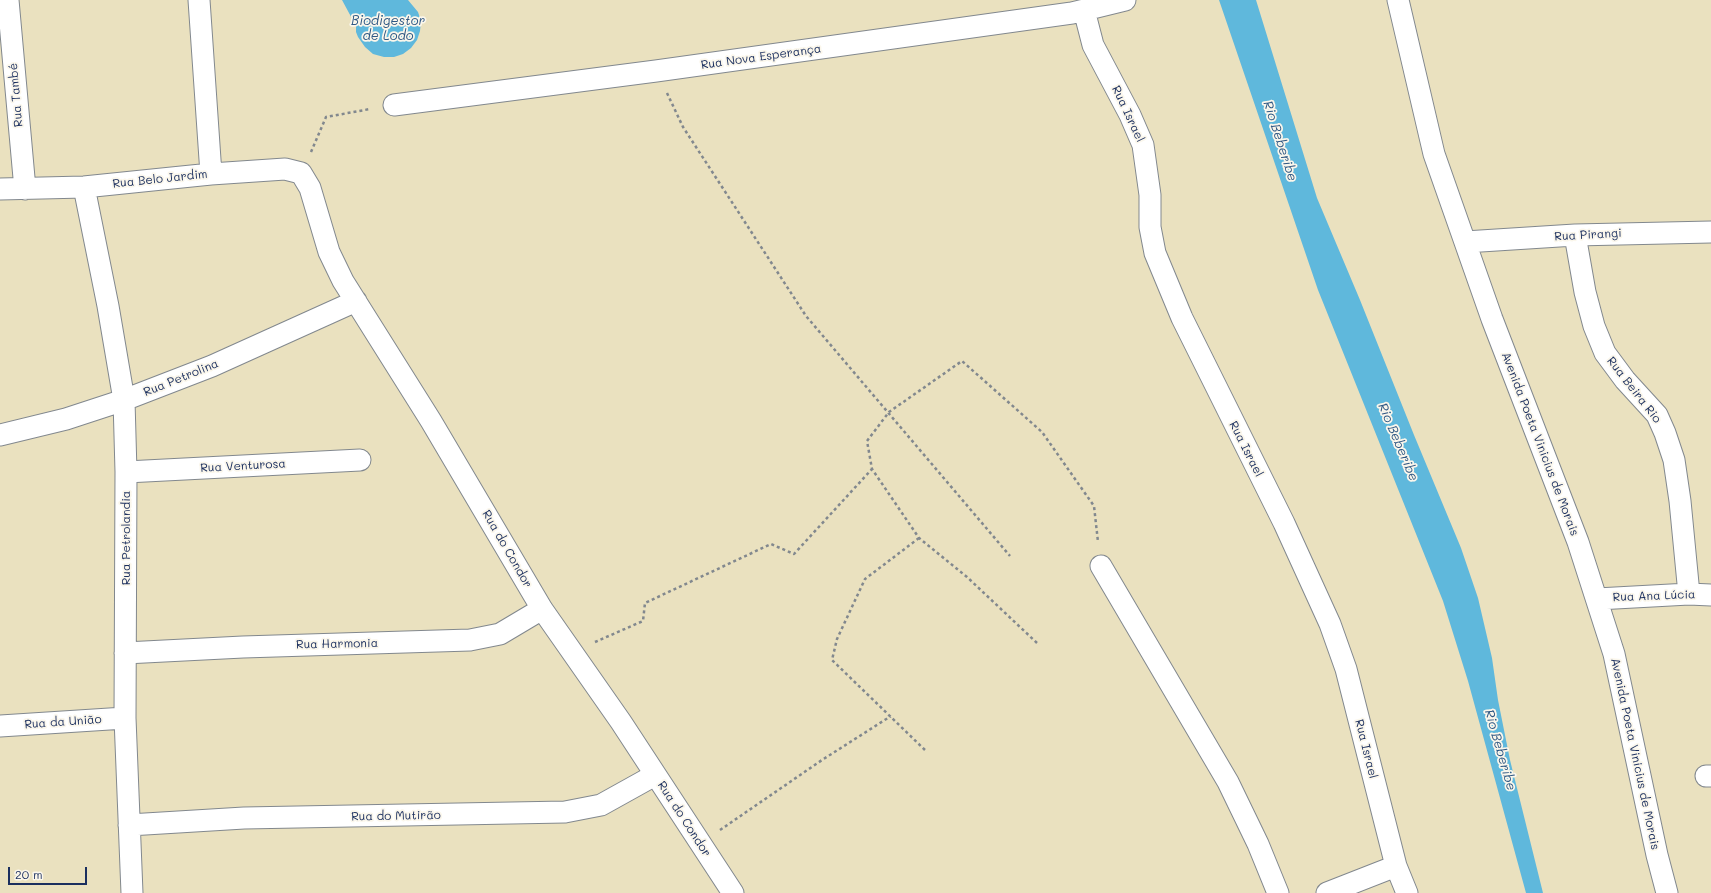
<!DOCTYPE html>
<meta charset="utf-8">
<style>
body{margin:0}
#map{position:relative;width:1711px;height:893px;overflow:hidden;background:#eae1bf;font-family:Mali,sans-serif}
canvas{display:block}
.scale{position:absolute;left:8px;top:867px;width:79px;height:18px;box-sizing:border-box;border:2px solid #1b2f5e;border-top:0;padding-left:5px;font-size:12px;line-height:14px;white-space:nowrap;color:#1b2f5e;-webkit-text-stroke:3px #fbf7ec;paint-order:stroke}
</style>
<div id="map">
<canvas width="1711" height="893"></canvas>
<div class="scale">20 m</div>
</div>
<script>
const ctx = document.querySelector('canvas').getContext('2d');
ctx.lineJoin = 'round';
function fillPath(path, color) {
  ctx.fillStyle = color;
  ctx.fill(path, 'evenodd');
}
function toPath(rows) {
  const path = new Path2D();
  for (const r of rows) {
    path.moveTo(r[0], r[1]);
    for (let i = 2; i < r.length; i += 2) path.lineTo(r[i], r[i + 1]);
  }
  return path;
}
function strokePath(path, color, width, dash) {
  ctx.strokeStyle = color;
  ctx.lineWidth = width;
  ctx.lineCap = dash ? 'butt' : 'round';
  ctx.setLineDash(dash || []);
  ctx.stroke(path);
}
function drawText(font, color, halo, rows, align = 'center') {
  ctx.font = font + ' Mali,sans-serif';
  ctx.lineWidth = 3.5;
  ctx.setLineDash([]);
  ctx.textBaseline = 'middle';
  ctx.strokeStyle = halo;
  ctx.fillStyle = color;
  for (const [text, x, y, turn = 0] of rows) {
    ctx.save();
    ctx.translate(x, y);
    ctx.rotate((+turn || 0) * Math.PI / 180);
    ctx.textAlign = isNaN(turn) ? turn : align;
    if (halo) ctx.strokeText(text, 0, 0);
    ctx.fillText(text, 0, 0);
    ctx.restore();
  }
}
fillPath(toPath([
 [342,0,408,0,418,12,421,21,420,31,417,40,411,48,403,54,394,57,384,57,373,54,365,47,358,37,356,32,356,26],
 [1219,0,1256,0,1317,198,1360,300,1414,435,1461,548,1478,598,1492,658,1498,700,1510,760,1543,893,1526,893,1468,681,1443,601,1318,290]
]), '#5fb8dc');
const street = toPath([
 [8,0,25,189],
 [199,0,211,174],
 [1398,0,1434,154,1492,319,1578,542,1614,654,1657,855,1667,893],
 [1084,10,1093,45,1130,115,1143,145,1150,195,1150,227,1155,253,1182,318,1284,523,1330,624,1346,669,1396,866,1407,893],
 [394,105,656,71,1072,13,1125,0],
 [84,187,108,306,124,400,126,472,125,718,132,893],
 [0,189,84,187,211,174,285,169,301,173,310,188,329,252,343,281,431,421,542,609,621,722,733,893],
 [1575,235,1585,292,1594,326,1605,353,1625,380,1657,415,1665,433,1674,460,1680,501,1689,594],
 [1465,242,1575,235,1711,232],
 [0,435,66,419,124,400,212,366,356,301],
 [126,472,360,460],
 [1101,566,1228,782,1258,844,1278,893],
 [1597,599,1689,594,1711,595],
 [125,653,243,647,470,640,500,634,542,609],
 [0,726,125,718],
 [1706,776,1711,776],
 [129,825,244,818,565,812,601,805,655,775],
 [1327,893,1396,866]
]);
strokePath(street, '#82888e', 23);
strokePath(toPath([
 [667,93,683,127,806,316,1010,556],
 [311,152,326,117,370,109],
 [919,538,865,579,837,639,832,660,926,751],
 [595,642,643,621,645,603,771,544,794,554,872,469],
 [1037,643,967,577,919,538,872,469,867,441,889,412,962,361,1042,432,1094,506,1098,542],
 [720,830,822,760,891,716]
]), '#82888e', 2.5, [3, 3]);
strokePath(street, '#fff', 21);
drawText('12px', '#1b2f5e', '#fbf7ec', [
 ["Rua Nova Esperança",761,57,-8],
 ["Rua També",16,95,-95],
 ["Rua Israel",1128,114,65],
 ["Rua Belo Jardim",160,179,-6],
 ["Rua Pirangi",1588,235,-3],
 ["Rua Petrolina",181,378,-22],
 ["Rua Beira Rio",1634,390,52],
 ["Avenida Poeta Vinicius de Morais",1540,444,69],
 ["Rua Israel",1246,449,63],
 ["Rua Venturosa",243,466,-3],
 ["Rua Petrolandia",126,538,-90],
 ["Rua do Condor",507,549,60],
 ["Rua Ana Lúcia",1654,596,-2],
 ["Rua Harmonia",337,644,-1],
 ["Rua da União",63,722,-4],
 ["Rua Israel",1366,749,76],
 ["Avenida Poeta Vinicius de Morais",1635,754,78],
 ["Rua do Mutirão",396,816,-1],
 ["Rua do Condor",684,819,57]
]);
drawText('italic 13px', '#2f5884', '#fbf7ec', [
 ["Biodigestor",388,21],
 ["de Lodo",388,36],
 ["Rio Beberibe",1280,141,72],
 ["Rio Beberibe",1398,442,67],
 ["Rio Beberibe",1500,750,74]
]);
</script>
